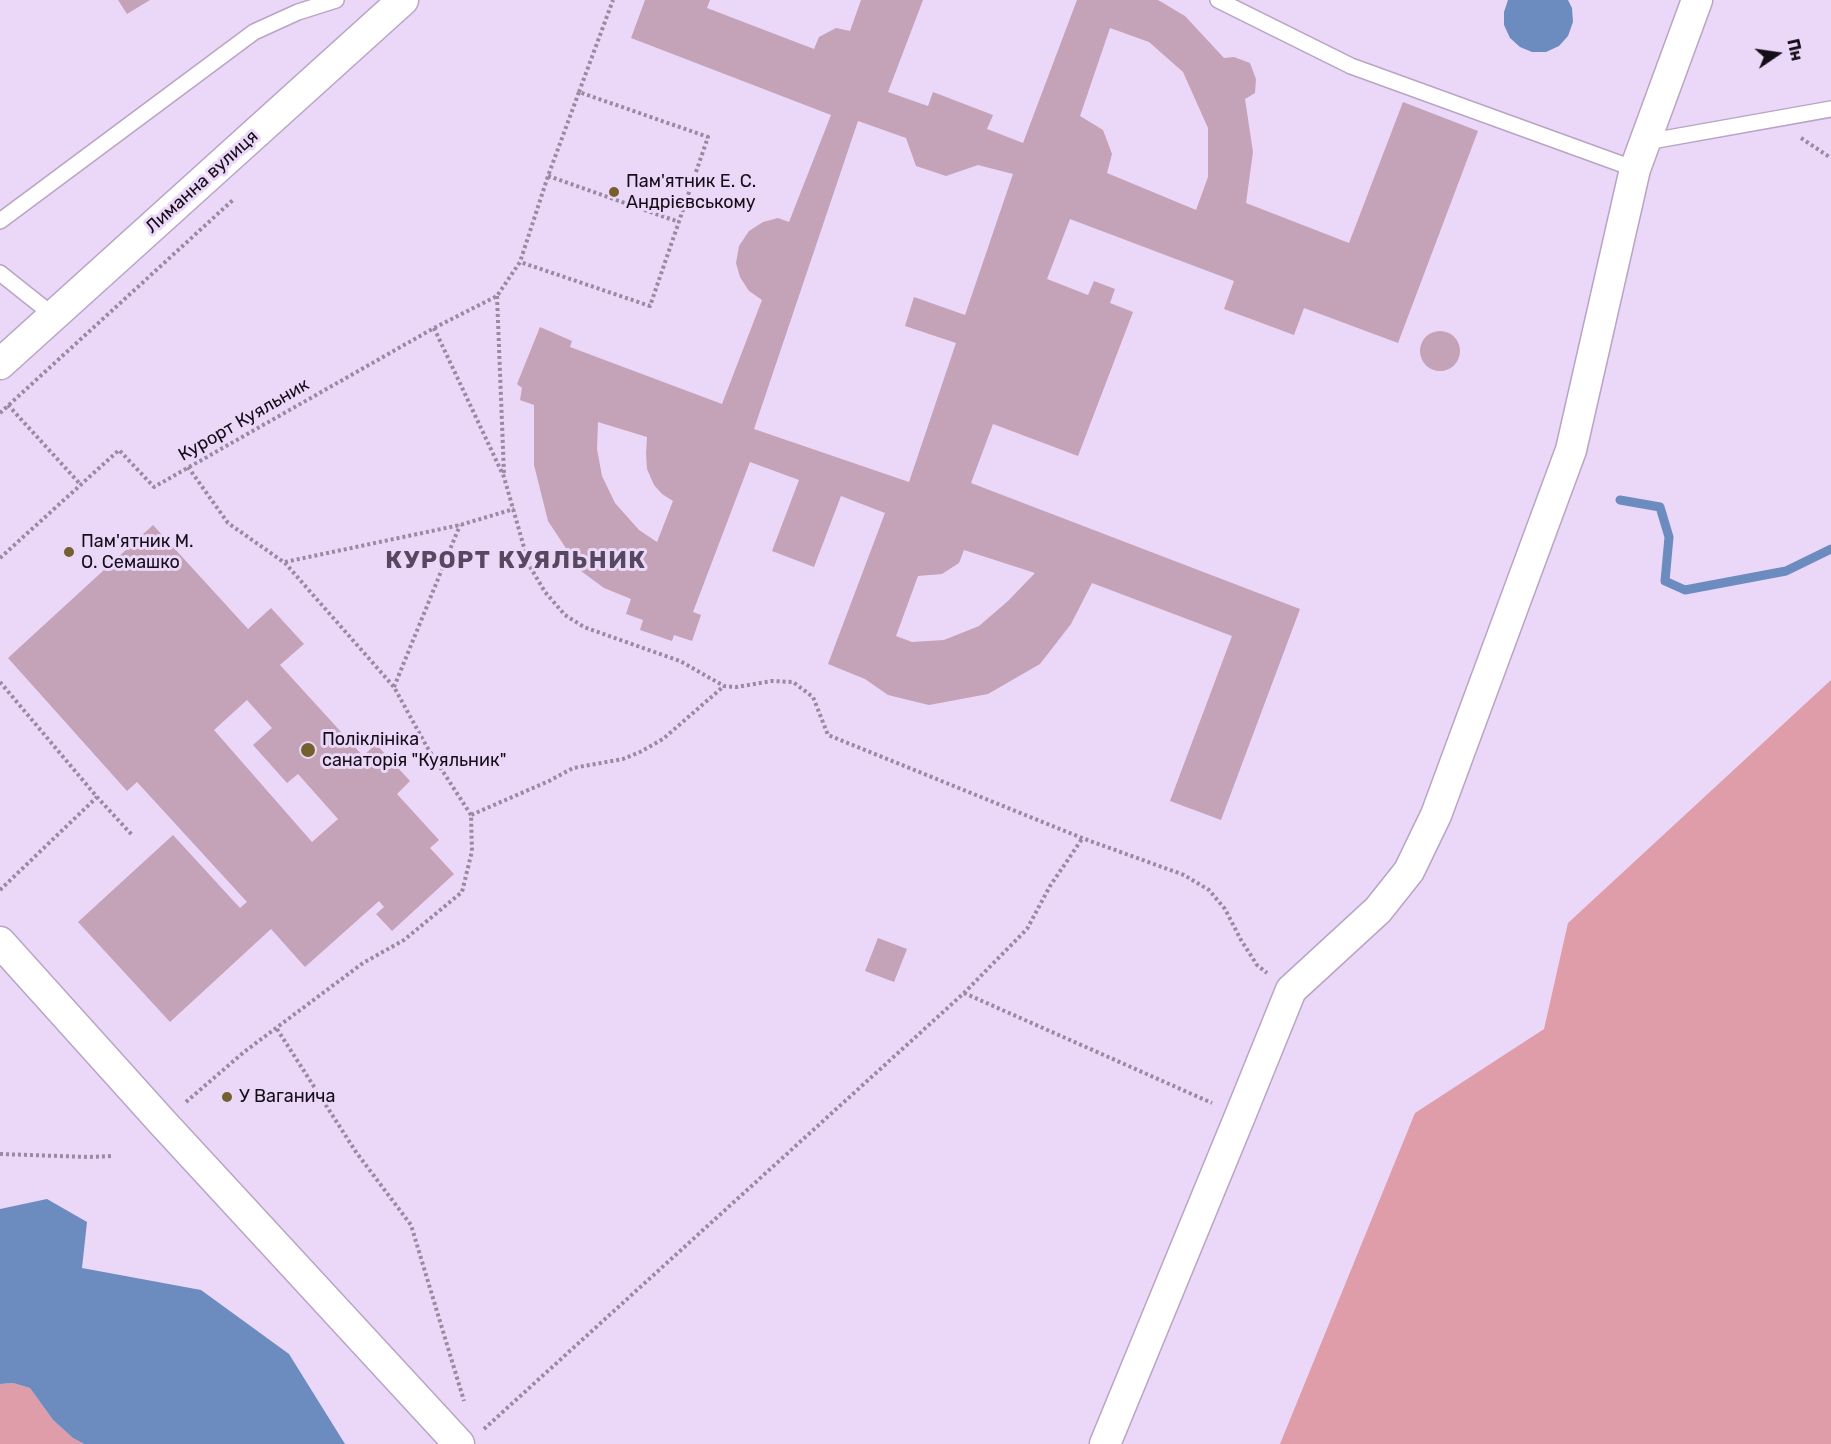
<!DOCTYPE html>
<meta charset="utf-8">
<style>
body{margin:0}
#map{position:relative;width:1831px;height:1444px;overflow:hidden;background:#ebd7f7;font-family:Rubik,sans-serif}
canvas{display:block}
.north{position:absolute;left:1747px;top:24px;width:60px;height:60px;-webkit-text-stroke:4px #ebd7f7;paint-order:stroke;rotate:77deg;font-size:16px;font-weight:700;line-height:24px;text-align:center;color:#150e19}
.north::after{content:'';display:block;margin:auto;width:21px;height:27px;background:#150e19;clip-path:polygon(50% 0,100% 100%,50% 72%,0 100%)}
</style>
<div id="map">
<canvas width="1831" height="1444"></canvas>
<div class="north">Пн</div>
</div>
<script>
const ctx = document.querySelector('canvas').getContext('2d');
ctx.lineJoin = 'round';
function fillPath(path, color) {
  ctx.fillStyle = color;
  ctx.fill(path, 'evenodd');
}
function toPath(rows) {
  const path = new Path2D();
  for (const r of rows) {
    if (r.length === 3) {
      path.moveTo(r[0] + r[2], r[1]);
      path.arc(r[0], r[1], r[2], 0, 2 * Math.PI);
      continue;
    }
    path.moveTo(r[0], r[1]);
    for (let i = 2; i < r.length; i += 2) path.lineTo(r[i], r[i + 1]);
  }
  return path;
}
function strokePath(path, color, width, dash) {
  ctx.strokeStyle = color;
  ctx.lineWidth = width;
  ctx.lineCap = dash ? 'butt' : 'round';
  ctx.setLineDash(dash || []);
  ctx.stroke(path);
}
function drawText(font, color, halo, rows, align = 'center') {
  ctx.font = font + ' Rubik,sans-serif';
  ctx.lineWidth = 6;
  ctx.setLineDash([]);
  ctx.textBaseline = 'middle';
  ctx.strokeStyle = halo;
  ctx.fillStyle = color;
  for (const [text, x, y, turn = 0] of rows) {
    ctx.save();
    ctx.translate(x, y);
    ctx.rotate((+turn || 0) * Math.PI / 180);
    ctx.textAlign = isNaN(turn) ? turn : align;
    if (halo) ctx.strokeText(text, 0, 0);
    ctx.fillText(text, 0, 0);
    ctx.restore();
  }
}
fillPath(toPath([
 [1831,680,1831,1444,1280,1444,1415,1113,1544,1029,1568,923],
 [13,1383,30,1388,53,1420,73,1438,84,1444,0,1444,0,1384]
]), '#df9da9');
fillPath(toPath([
 [1508,0,1568,0,1572,8,1573,22,1568,36,1559,46,1546,52,1532,52,1520,47,1510,38,1504,25,1504,12],
 [47,1199,87,1222,82,1268,201,1290,289,1354,345,1444,84,1444,73,1438,53,1420,30,1388,13,1383,0,1384,0,1209]
]), '#6c8cbf');
strokePath(toPath([
 [1620,500,1660,507,1669,537,1665,581,1685,590,1786,571,1831,549]
]), '#6c8cbf', 9);
fillPath(toPath([
 [118,0,150,0,127,14],
 [645,0,710,0,707,8,814,49,819,37,836,28,850,31,861,0,923,0,888,92,928,106,933,92,993,115,987,129,1023,143,1077,0,1158,0,1185,16,1224,58,1234,57,1250,63,1256,79,1255,93,1245,99,1253,152,1246,203,1349,243,1403,102,1478,131,1398,343,1304,308,1294,335,1224,309,1234,281,1070,219,1047,279,1088,295,1094,281,1115,289,1110,303,1133,312,1078,456,993,424,971,483,1300,609,1221,820,1170,801,1232,636,1092,583,1071,624,1040,664,988,694,929,705,888,695,865,679,828,664,885,513,841,496,814,567,772,551,799,480,750,462,693,612,701,615,692,641,674,635,672,641,640,630,643,620,626,614,631,599,604,588,581,571,548,521,534,465,534,405,520,400,522,388,517,384,540,327,572,341,570,347,722,404,762,300,749,291,740,277,736,263,739,246,749,231,763,222,778,218,789,222,831,115,631,38],
 [1110,28,1149,42,1183,72,1208,128,1208,177,1196,210,1107,173,1112,154,1103,130,1080,116],
 [858,121,906,138,916,166,946,176,978,165,1013,174,965,315,914,297,905,326,956,343,909,482,754,429],
 [598,422,647,437,646,453,647,469,654,485,662,494,673,501,657,542,639,530,615,503,602,476,597,449],
 [964,550,1035,573,1008,601,979,626,944,640,912,642,896,636,918,576,942,574,959,563],
 [1440,351,20],
 [153,525,248,629,271,608,304,644,280,665,363,756,376,744,410,781,397,794,439,840,430,848,454,874,392,931,376,914,384,907,379,901,305,967,271,929,170,1022,78,922,173,835,240,908,247,902,137,782,127,791,8,658],
 [247,700,272,728,253,745,287,783,298,774,338,819,312,842,214,730],
 [878,938,907,949,894,982,865,971]
]), '#c4a3b8');
const service = toPath([
 [1218,0,1351,66,1635,169],
 [1646,142,1831,109],
 [0,221,254,32,298,12,336,0],
 [0,273,54,316]
]);
const minor = toPath([
 [0,364,403,0],
 [0,942,162,1122,459,1444],
 [1105,1444,1240,1116,1291,990,1378,910,1409,871,1436,815,1571,450,1635,169,1697,0]
]);
strokePath(service, '#b8a5c4', 18);
strokePath(minor, '#b8a5c4', 33);
strokePath(toPath([
 [579,92,613,0],
 [1801,138,1831,158],
 [548,176,679,222],
 [497,296,504,474],
 [434,328,504,477,529,565,545,592,565,615,584,627,680,661,724,686,736,687,772,681,793,682,813,697,828,735,1082,838,1184,875,1209,890,1225,909,1241,940,1257,965,1267,973],
 [8,405,81,485],
 [0,413,234,199],
 [188,467,228,523,285,563,394,687,427,747,471,815],
 [0,558,119,450,154,487,434,328,497,296,520,262,548,176,579,92,708,137,650,306,520,262],
 [285,562,460,525,514,509],
 [0,682,97,797,132,835],
 [394,687,460,525],
 [0,890,97,797],
 [964,993,1212,1103],
 [277,1029,356,1152,411,1225,464,1401],
 [186,1102,244,1052,363,963,404,940,462,892,472,851,471,815,549,781,573,768,623,759,640,752,663,739,724,686],
 [0,1154,88,1157,112,1156],
 [484,1429,964,993,1027,929,1050,886,1082,839]
]), '#998aa1', 4, [3, 3]);
strokePath(service, '#fff', 15);
strokePath(minor, '#fff', 30);
for (const [x, y, r, color] of [
 [614,192,6,"#73602e"],
 [69,552,6,"#73602e"],
 [308,750,8,"#73602e"],
 [227,1097,6,"#73602e"]
]) {
  const dot = new Path2D();
  dot.arc(x, y, r, 0, 2 * Math.PI);
  ctx.fillStyle = color;
  ctx.fill(dot);
  strokePath(dot, '#ebd7f7', 2);
}
drawText('18px', '#150e19', '#ebd7f7', [
 ["Лиманна вулиця",202,182,-42],
 ["Курорт Куяльник",244,420,-30]
]);
drawText('18px', '#150e19', '#ebd7f7', [
 ["Пам'ятник Е. С.",626,182],
 ["Андрієвському",626,203],
 ["Пам'ятник М.",81,542],
 ["О. Семашко",81,563],
 ["Поліклініка",322,740],
 ["санаторія \"Куяльник\"",322,761],
 ["У Ваганича",239,1097]
], 'left');
ctx.letterSpacing = '1.5px';
drawText('bold 24px', '#584762', '#ebd7f7', [
 ["КУРОРТ КУЯЛЬНИК",516,561]
]);
ctx.letterSpacing = '0px';
</script>
